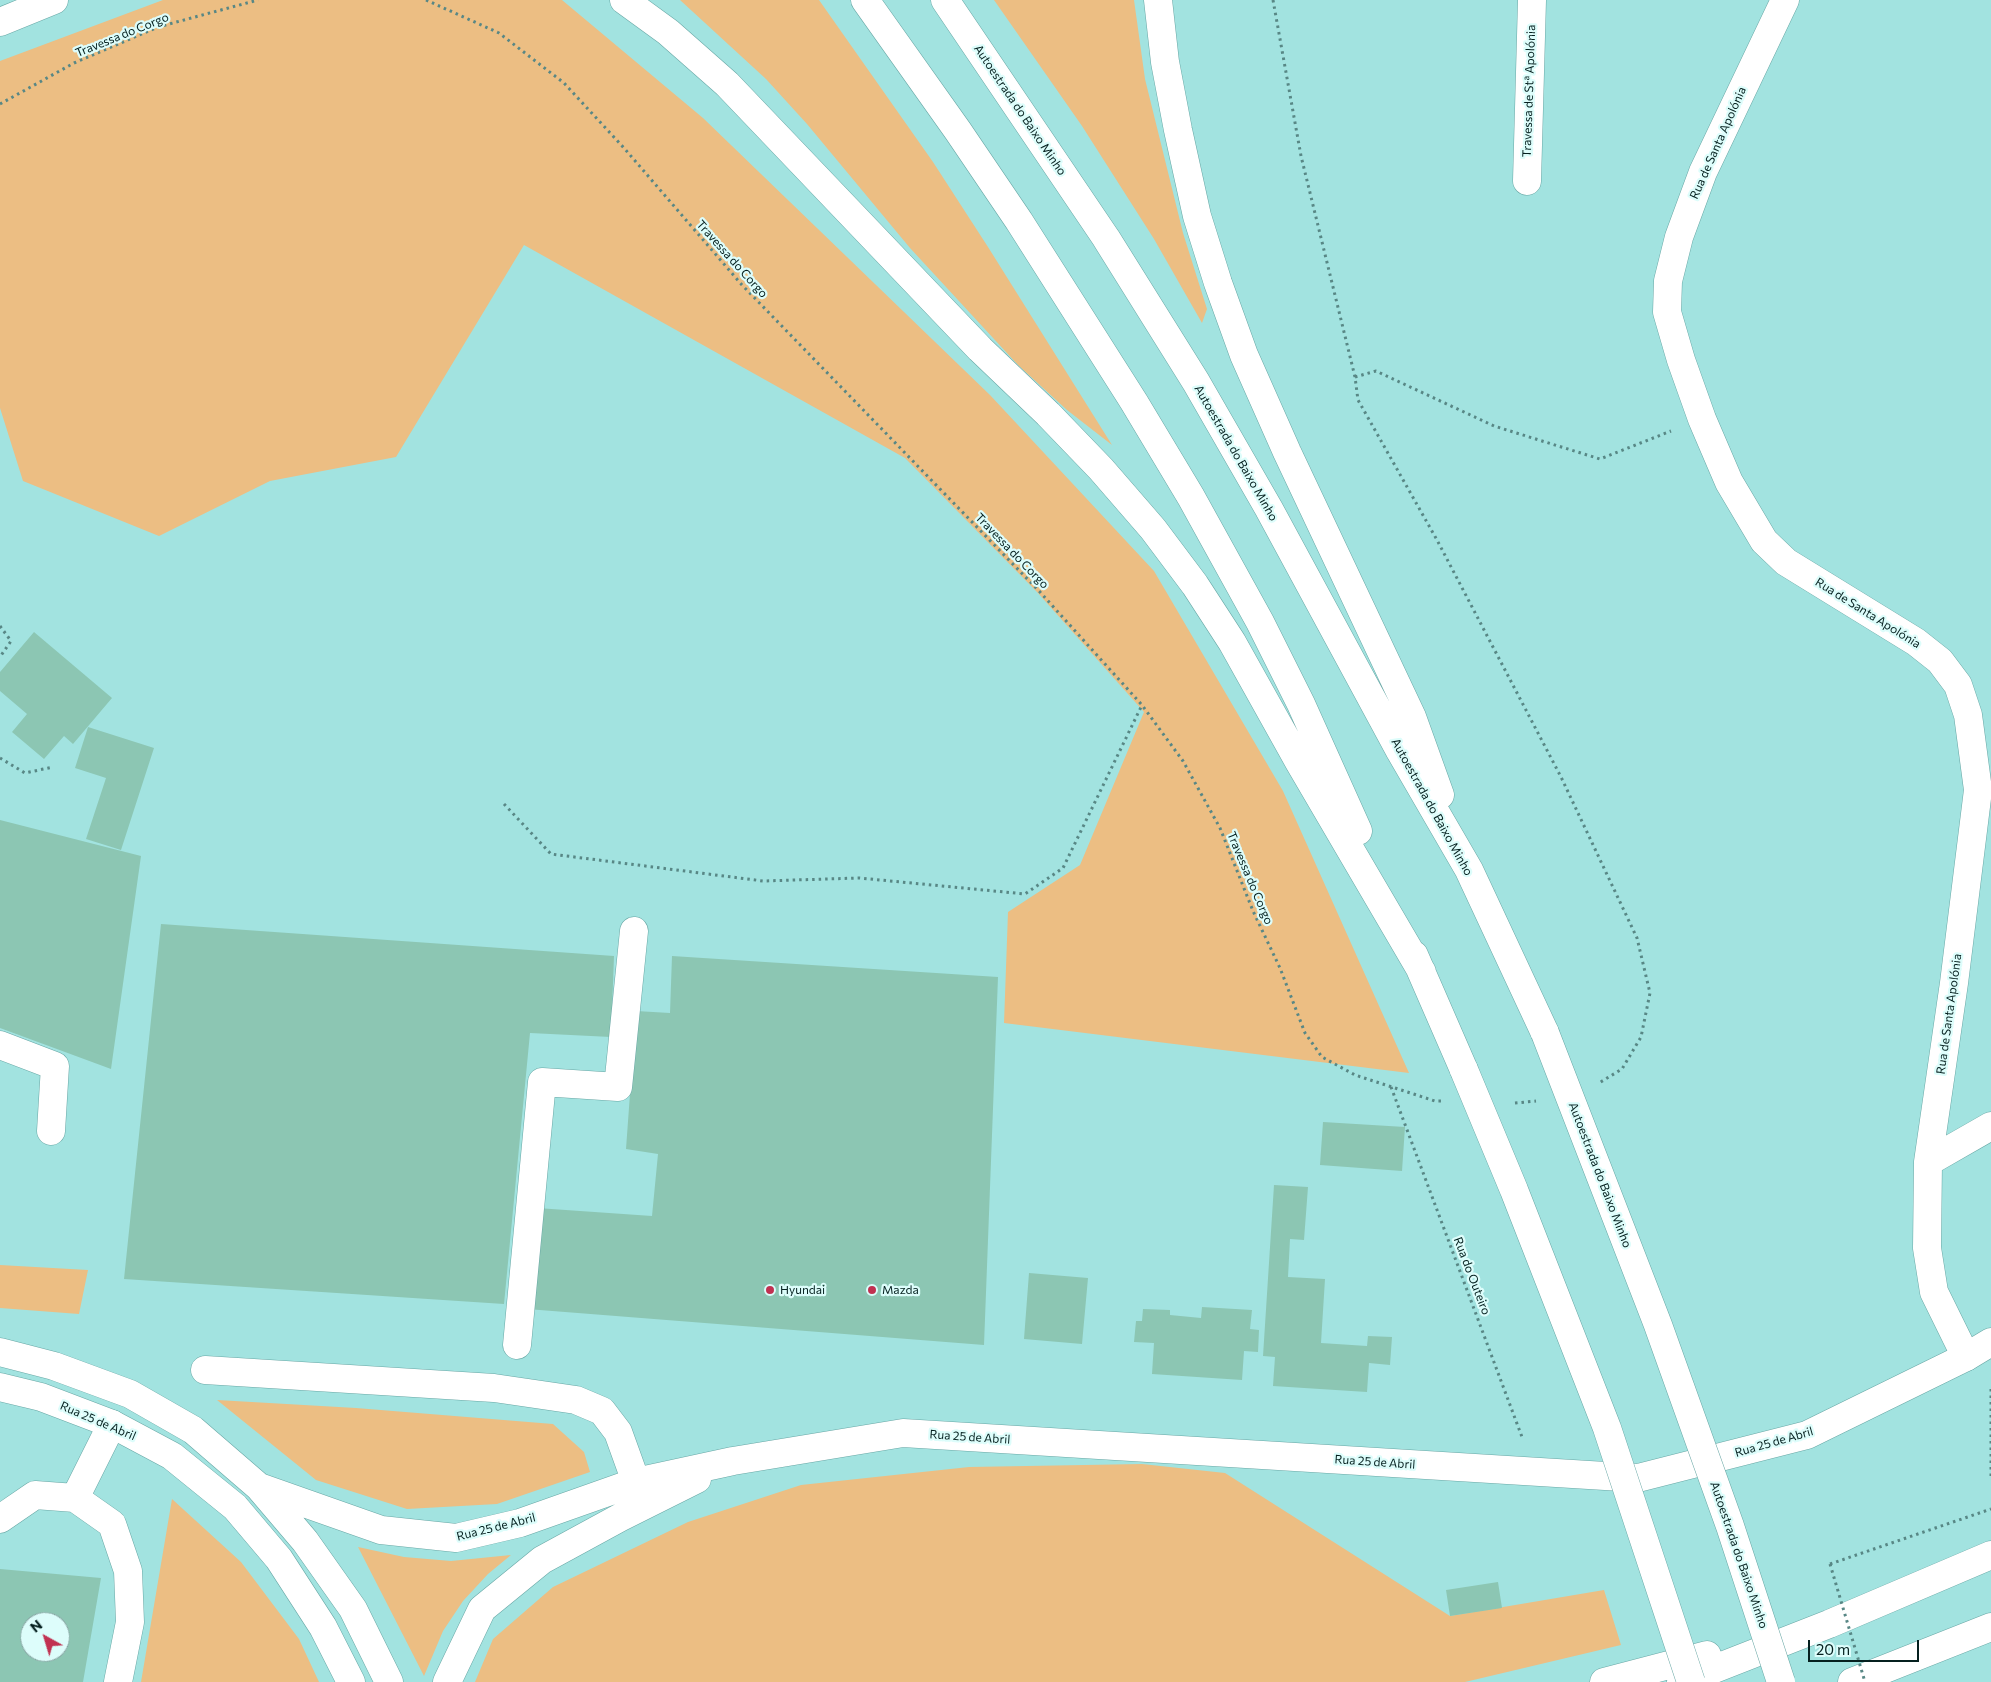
<!DOCTYPE html>
<meta charset="utf-8">
<style>
body{margin:0}
#map{position:relative;width:1991px;height:1682px;overflow:hidden;background:#a2e3e0;font-family:Commissioner,sans-serif}
canvas{display:block}
.north{position:absolute;left:20px;top:1612px;width:50px;height:50px;box-sizing:border-box;background:#ddfdfb;border:1px solid #87a5a3;border-radius:50%;rotate:321deg;font-size:14px;font-weight:700;line-height:20px;text-align:center;color:#05201f}
.north::after{content:'';display:block;margin:auto;width:18px;height:22px;background:#c13151;clip-path:polygon(50% 0,100% 100%,50% 72%,0 100%)}
.scale{position:absolute;left:1808px;top:1640px;width:111px;height:22px;box-sizing:border-box;border:2px solid #05201f;border-top:0;padding-left:6px;font-size:15px;line-height:18px;white-space:nowrap;color:#05201f;-webkit-text-stroke:4px #ddfdfb;paint-order:stroke}
</style>
<div id="map">
<canvas width="1991" height="1682"></canvas>
<div class="north">N</div>
<div class="scale">20 m</div>
</div>
<script>
const ctx = document.querySelector('canvas').getContext('2d');
ctx.lineJoin = 'round';
function fillPath(path, color) {
  ctx.fillStyle = color;
  ctx.fill(path, 'evenodd');
}
function toPath(rows) {
  const path = new Path2D();
  for (const r of rows) {
    path.moveTo(r[0], r[1]);
    for (let i = 2; i < r.length; i += 2) path.lineTo(r[i], r[i + 1]);
  }
  return path;
}
function strokePath(path, color, width, dash) {
  ctx.strokeStyle = color;
  ctx.lineWidth = width;
  ctx.lineCap = dash ? 'butt' : 'round';
  ctx.setLineDash(dash || []);
  ctx.stroke(path);
}
function drawText(font, color, halo, rows, align = 'center') {
  ctx.font = font + ' Commissioner,sans-serif';
  ctx.lineWidth = 4.5;
  ctx.setLineDash([]);
  ctx.textBaseline = 'middle';
  ctx.strokeStyle = halo;
  ctx.fillStyle = color;
  for (const [text, x, y, turn = 0] of rows) {
    ctx.save();
    ctx.translate(x, y);
    ctx.rotate((+turn || 0) * Math.PI / 180);
    ctx.textAlign = isNaN(turn) ? turn : align;
    if (halo) ctx.strokeText(text, 0, 0);
    ctx.fillText(text, 0, 0);
    ctx.restore();
  }
}
fillPath(toPath([
 [163,0,562,0,703,118,990,395,1154,571,1283,791,1409,1073,1004,1023,1008,912,1080,865,1144,712,1037,592,905,458,524,245,396,457,270,481,159,536,23,481,0,408,0,61],
 [680,0,819,0,933,162,988,247,1112,445,1067,410,1018,365,910,248,807,124,766,79],
 [994,0,1134,0,1145,79,1183,233,1207,309,1202,323,1154,239,1082,126],
 [0,1265,88,1270,79,1314,0,1308],
 [217,1400,356,1408,553,1424,584,1452,590,1472,497,1504,407,1509,316,1480],
 [1142,1464,1225,1473,1450,1616,1604,1590,1621,1645,1465,1682,475,1682,493,1639,553,1587,688,1522,801,1485,969,1467],
 [172,1499,241,1562,299,1639,319,1682,141,1682],
 [358,1547,404,1557,451,1561,511,1555,488,1574,463,1601,443,1631,424,1676]
]), '#ecbe83');
fillPath(toPath([
 [34,632,112,698,73,744,64,736,44,759,12,732,27,714,0,691,0,672],
 [88,727,154,748,121,850,86,839,106,778,75,768],
 [0,820,141,856,111,1069,0,1028],
 [161,924,614,956,611,1037,530,1033,504,1304,124,1279],
 [672,956,998,977,984,1345,527,1309,537,1208,652,1216,658,1154,626,1149,636,1011,670,1013],
 [1323,1122,1405,1127,1402,1171,1320,1165],
 [1274,1185,1308,1187,1304,1240,1290,1239,1288,1277,1325,1279,1321,1343,1367,1346,1368,1336,1392,1337,1390,1365,1369,1363,1367,1392,1273,1386,1275,1357,1263,1356],
 [1029,1273,1088,1278,1082,1344,1024,1339],
 [1202,1307,1252,1310,1250,1329,1259,1330,1258,1352,1244,1351,1242,1380,1152,1374,1154,1343,1134,1342,1136,1321,1142,1321,1143,1309,1170,1310,1170,1315,1201,1318],
 [0,1569,101,1578,83,1682,0,1682],
 [30,1622,60,1622,60,1652,30,1652],
 [1498,1582,1502,1608,1450,1616,1446,1590]
]), '#8cc6b3');
const minor = toPath([
 [1785,0,1703,172,1679,237,1668,281,1667,312,1681,360,1702,419,1729,482,1764,541,1786,562,1916,642,1940,661,1958,685,1968,715,1978,790,1954,983,1928,1162,1927,1248,1934,1292,1966,1357],
 [1527,181,1532,0],
 [0,1045,55,1066,51,1131],
 [1928,1162,1991,1126],
 [517,1345,542,1082,618,1087,634,931],
 [205,1370,494,1388,576,1400,602,1411,618,1432,636,1482],
 [75,1498,112,1524,128,1571,130,1622,118,1682],
 [0,1519,35,1495,75,1498,112,1424]
]);
const major = toPath([
 [0,1352,54,1366,130,1394,193,1430,259,1487,305,1541,353,1609,389,1682],
 [0,1387,41,1397,112,1424,172,1456,235,1507,279,1559,323,1627,351,1682],
 [259,1487,381,1530,456,1538,520,1523,636,1482,733,1461,903,1433,1638,1478,1807,1435,1966,1357,1991,1342],
 [447,1682,482,1609,542,1560,621,1517,697,1479]
]);
const highway = toPath([
 [624,0,668,32,727,84,980,349,1048,414,1101,469,1153,529,1195,585,1232,642,1299,762,1422,972],
 [865,0,958,131,1019,221,1134,402,1191,497,1260,622,1301,704,1358,831],
 [945,0,1106,238,1196,382,1269,509,1400,751,1469,870,1545,1033],
 [1158,0,1165,62,1178,130,1197,216,1218,283,1244,355,1287,452,1412,717,1440,795],
 [0,22,54,0],
 [1414,955,1464,1070],
 [1604,1682,1707,1655],
 [1681,1682,1829,1624,1991,1555],
 [1852,1682,1991,1627]
]);
strokePath(minor, '#68a7a5', 29);
strokePath(major, '#68a7a5', 29);
strokePath(highway, '#68a7a5', 29);
strokePath(toPath([
 [426,0,499,33,564,83,624,148,742,285,1040,592,1142,705,1183,761,1220,828,1253,911,1280,968,1305,1033,1322,1057,1355,1075,1435,1101,1441,1101],
 [1273,0,1301,156,1355,377,1358,400,1437,540,1561,777,1637,938,1650,993,1641,1037,1622,1069,1599,1083],
 [0,104,74,63,158,27,258,0],
 [1355,377,1376,371,1494,426,1600,459,1671,431],
 [0,626,11,641,0,657],
 [0,758,25,773,53,767],
 [504,804,551,854,763,881,859,878,1025,894,1063,868,1142,705],
 [1391,1087,1522,1437],
 [1515,1103,1536,1101],
 [1991,1389,1991,1476],
 [1830,1564,1991,1509]
]), '#588785', 3, [2.5, 4]);
strokePath(minor, '#fff', 28);
strokePath(major, '#fff', 28);
strokePath(highway, '#fff', 28);
const highwayBridge = toPath([
 [1545,1033,1658,1325,1730,1526,1781,1682],
 [1464,1070,1514,1190,1607,1428,1691,1682]
]);
strokePath(highwayBridge, '#68a7a5', 29, []);
strokePath(toPath([
 [1830,1564,1865,1682]
]), '#588785', 3, [2.5, 4]);
strokePath(highwayBridge, '#fff', 28);
for (const [x, y, r, color] of [
 [770,1290,5,"#c13151"],
 [872,1290,5,"#c13151"]
]) {
  const dot = new Path2D();
  dot.arc(x, y, r, 0, 2 * Math.PI);
  ctx.fillStyle = color;
  ctx.fill(dot);
  strokePath(dot, '#ddfdfb', 2);
}
drawText('12px', '#05201f', '#ddfdfb', [
 ["Travessa do Corgo",122,35,-22],
 ["Travessa de Stª Apolónia",1529,91,-88],
 ["Autoestrada do Baixo Minho",1020,110,56],
 ["Rua de Santa Apolónia",1718,143,-66],
 ["Travessa do Corgo",732,259,48],
 ["Autoestrada do Baixo Minho",1236,453,60],
 ["Travessa do Corgo",1012,551,46],
 ["Rua de Santa Apolónia",1868,613,32],
 ["Autoestrada do Baixo Minho",1432,807,61],
 ["Travessa do Corgo",1250,878,67],
 ["Rua de Santa Apolónia",1949,1014,-82],
 ["Autoestrada do Baixo Minho",1600,1175,69],
 ["Rua do Outeiro",1472,1276,69],
 ["Rua 25 de Abril",98,1421,23],
 ["Rua 25 de Abril",970,1437,4],
 ["Rua 25 de Abril",1774,1442,-16],
 ["Rua 25 de Abril",1375,1462,4],
 ["Rua 25 de Abril",496,1527,-14],
 ["Autoestrada do Baixo Minho",1739,1555,71]
]);
drawText('12px', '#05201f', '#ddfdfb', [
 ["Hyundai",780,1290],
 ["Mazda",882,1290]
], 'left');
</script>
